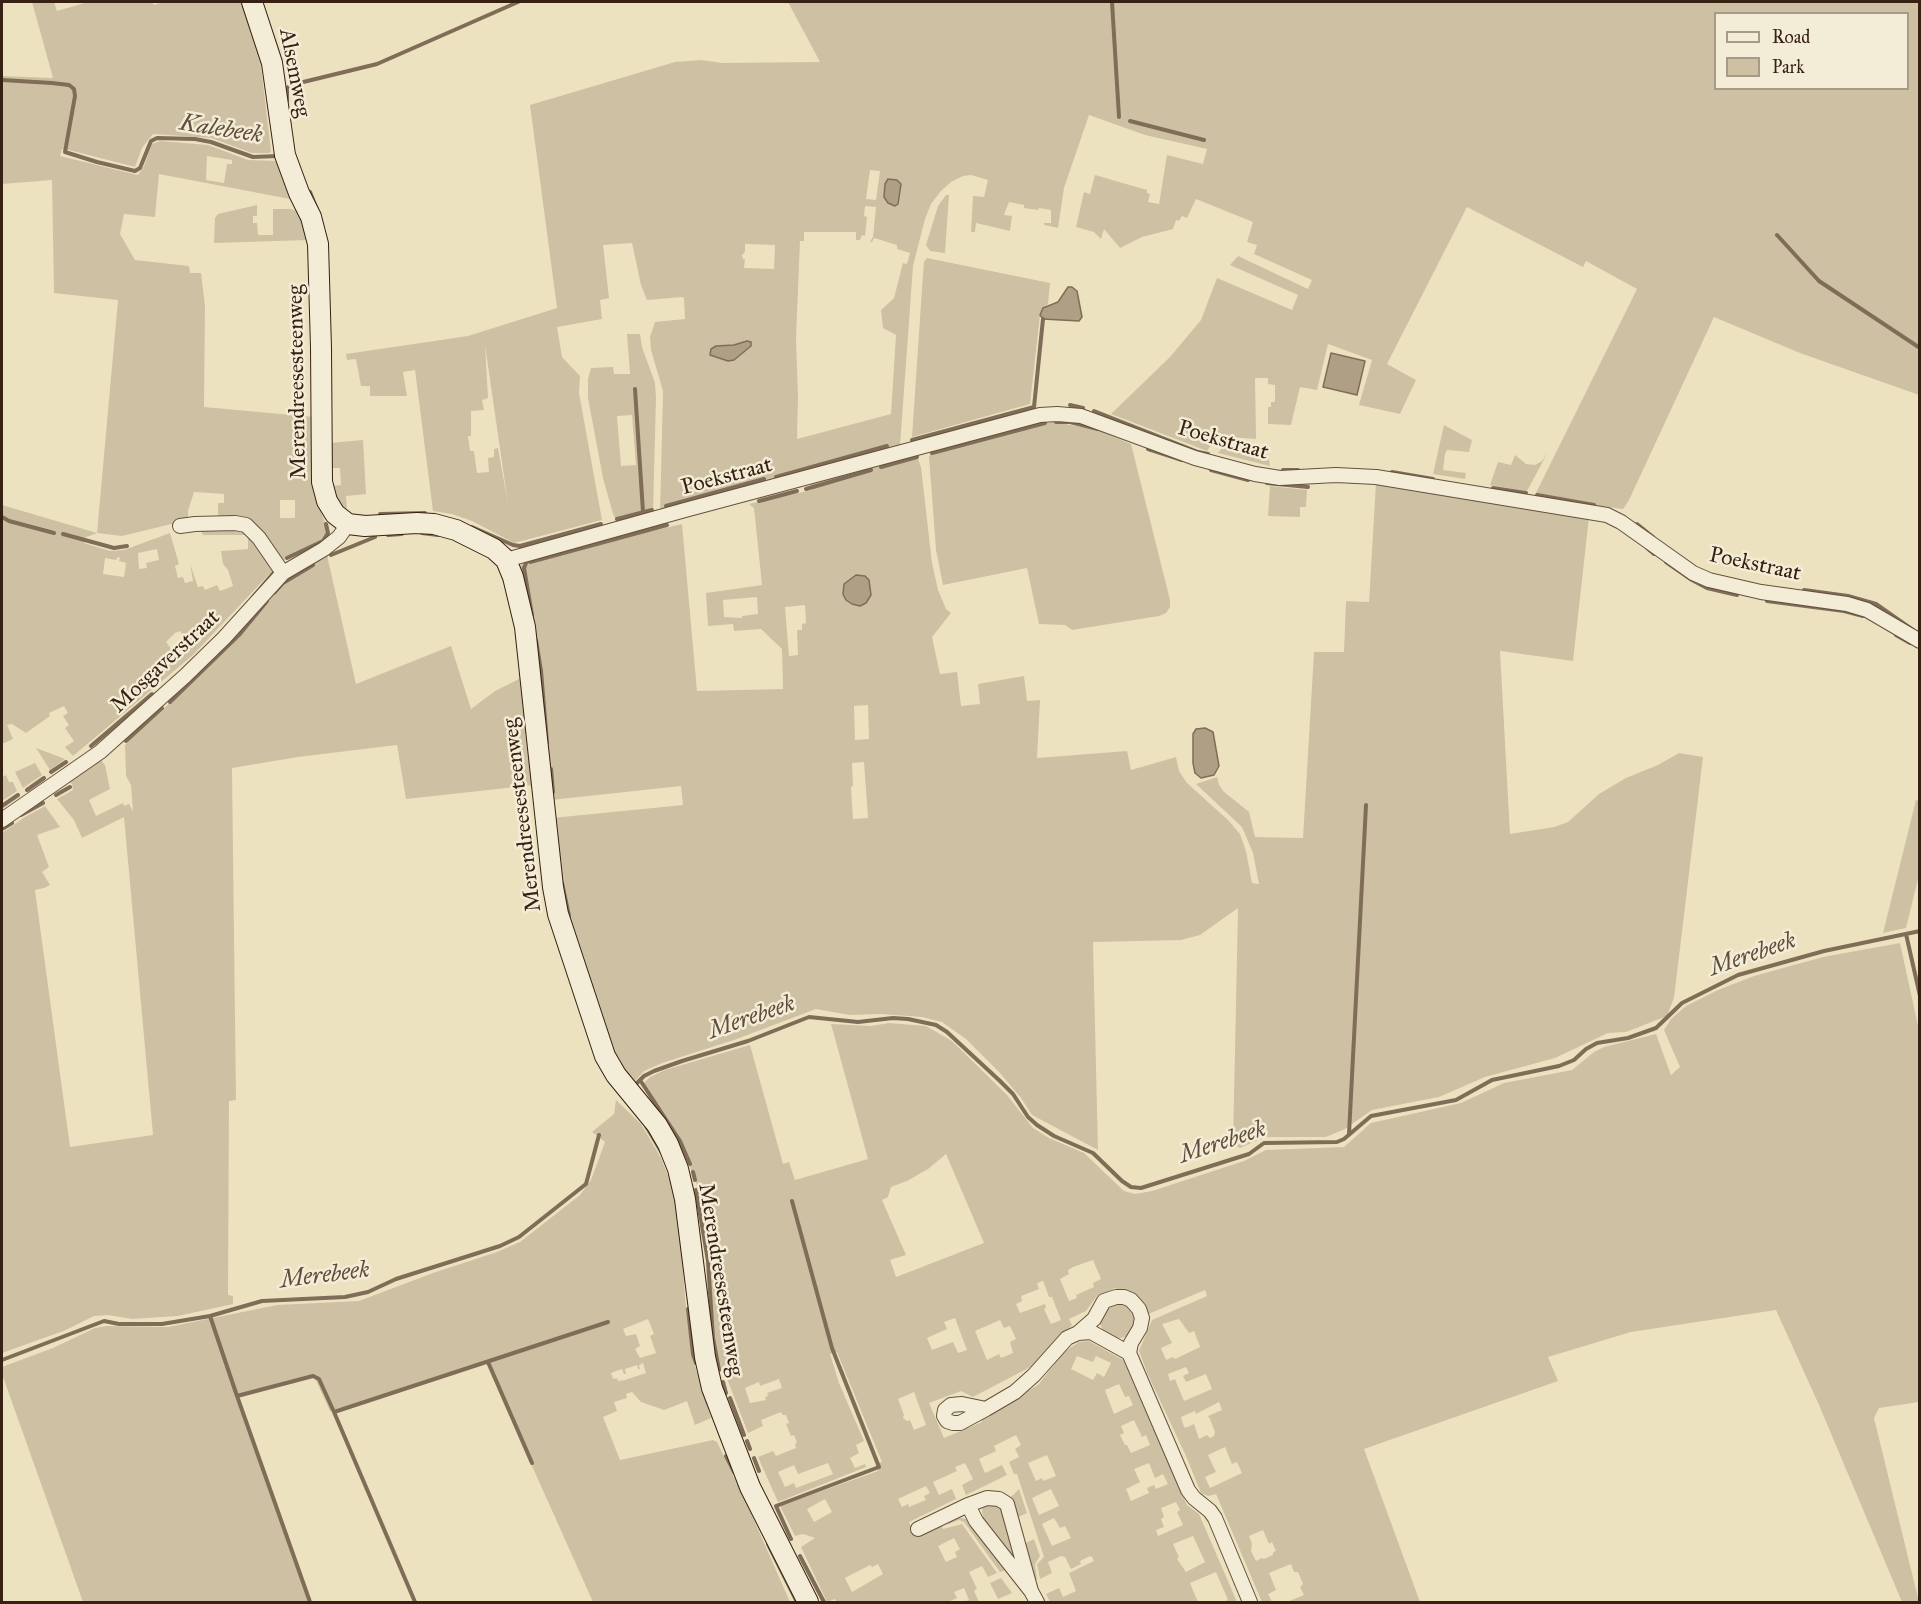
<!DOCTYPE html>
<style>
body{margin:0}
#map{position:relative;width:1921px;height:1604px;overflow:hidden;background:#ede2c0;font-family:"IM FELL Great Primer",serif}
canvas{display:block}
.frame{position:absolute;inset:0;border:3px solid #362113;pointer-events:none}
.legend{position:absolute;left:1714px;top:12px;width:195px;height:78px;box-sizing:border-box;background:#f3ecd6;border:2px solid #a79b88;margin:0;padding:8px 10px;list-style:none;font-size:18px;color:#362113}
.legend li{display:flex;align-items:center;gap:12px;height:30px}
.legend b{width:30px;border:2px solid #a79b88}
</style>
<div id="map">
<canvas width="1921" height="1604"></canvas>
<div class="frame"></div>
<ul class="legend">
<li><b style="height:8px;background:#f3ecd6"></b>Road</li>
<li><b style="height:16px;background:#cec1a3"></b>Park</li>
</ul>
</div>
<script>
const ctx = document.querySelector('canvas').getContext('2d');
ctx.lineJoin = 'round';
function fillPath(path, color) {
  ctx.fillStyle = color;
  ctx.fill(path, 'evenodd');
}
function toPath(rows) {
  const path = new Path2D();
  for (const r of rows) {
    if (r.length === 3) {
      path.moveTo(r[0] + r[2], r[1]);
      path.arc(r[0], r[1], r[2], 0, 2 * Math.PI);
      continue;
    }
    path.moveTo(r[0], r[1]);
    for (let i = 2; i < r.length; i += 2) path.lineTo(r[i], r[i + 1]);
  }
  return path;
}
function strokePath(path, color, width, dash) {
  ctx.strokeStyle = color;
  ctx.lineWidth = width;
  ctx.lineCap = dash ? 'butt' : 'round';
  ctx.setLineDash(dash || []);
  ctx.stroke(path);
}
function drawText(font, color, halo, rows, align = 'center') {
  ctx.font = font + ' "IM FELL Great Primer",serif';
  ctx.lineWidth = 5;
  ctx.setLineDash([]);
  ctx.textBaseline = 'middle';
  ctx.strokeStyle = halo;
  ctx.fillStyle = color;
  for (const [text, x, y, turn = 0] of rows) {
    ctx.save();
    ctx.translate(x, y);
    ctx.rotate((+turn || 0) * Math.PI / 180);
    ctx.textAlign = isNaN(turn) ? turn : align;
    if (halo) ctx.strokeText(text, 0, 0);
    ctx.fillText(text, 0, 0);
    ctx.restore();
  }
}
fillPath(toPath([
 [32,2,54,2,57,11,88,2,152,2,154,5,163,2,241,2,261,66,271,151,270,153,252,153,211,138,153,134,142,148,135,167,69,150,62,149,60,156,138,175,144,166,152,144,160,141,208,145,248,160,277,161,290,199,159,174,155,217,124,214,120,234,135,260,189,266,190,273,201,273,205,306,204,407,314,417,316,498,328,531,324,540,282,561,276,556,255,526,245,520,237,518,218,519,218,503,224,503,224,494,194,492,188,511,188,520,122,536,97,533,84,538,84,543,110,551,124,550,170,533,179,564,175,566,178,578,183,577,185,583,193,581,190,564,198,587,203,586,205,590,217,585,220,591,233,586,228,570,223,564,221,551,248,549,248,535,203,535,200,529,231,527,243,529,253,536,274,569,193,655,73,756,65,747,74,741,65,728,69,725,63,716,68,713,64,706,49,713,50,716,26,733,12,724,7,725,13,739,2,744,2,505,97,533,118,300,54,293,52,180,2,184,2,76,53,78],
 [207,156,232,160,232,164,227,164,224,183,206,180],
 [280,500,295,500,295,518,280,518],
 [157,549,159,560,146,563,147,568,139,569,138,553],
 [118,557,120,558,119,561,126,563,124,577,103,574,105,558,116,560],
 [180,631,189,643,175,654,166,642,175,633],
 [788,2,1919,2,1919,395,1800,353,1714,317,1629,500,1623,509,1534,497,1637,289,1586,261,1583,267,1467,207,1387,364,1416,380,1400,414,1359,405,1372,360,1328,344,1317,390,1300,387,1291,425,1268,424,1268,407,1271,407,1271,402,1275,402,1275,385,1268,384,1268,378,1255,378,1256,439,1217,436,1207,451,1111,414,1170,357,1201,320,1217,278,1292,310,1298,295,1230,265,1238,256,1308,289,1312,280,1254,254,1257,245,1247,242,1253,222,1196,199,1187,218,1182,216,1179,221,1176,220,1173,229,1142,237,1120,248,1104,229,1101,239,1094,232,1076,227,1084,192,1090,194,1095,175,1147,190,1147,193,1150,194,1148,202,1159,204,1167,155,1203,164,1207,149,1145,135,1089,115,1064,188,1058,228,1044,225,1044,223,1051,223,1051,210,1039,208,1038,210,1024,208,1024,205,1009,202,1004,215,1012,216,1010,231,976,223,975,232,971,232,973,196,984,197,988,180,971,175,963,176,951,182,940,192,931,204,925,219,913,266,900,446,660,514,663,391,651,350,650,337,655,322,685,319,684,299,683,297,647,300,641,285,632,243,603,245,609,298,600,300,602,319,557,327,562,357,580,376,579,393,602,520,514,543,472,521,452,514,433,511,415,370,403,372,407,396,370,396,370,386,361,386,356,359,347,360,346,354,468,336,557,308,530,105,675,62,701,60,722,63,820,62],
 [1716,14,1908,14,1908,88,1716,88],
 [870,170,880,171,876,200,866,199],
 [865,206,876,207,873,237,870,242,872,242,874,238,897,245,897,249,910,253,907,264,903,263,894,298,881,310,883,328,896,335,891,414,797,439,798,397,796,338,800,241,804,241,804,232,856,232,856,240,860,240,862,235,865,236,867,217,864,216],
 [745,244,775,245,774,269,744,268,745,259,743,259,742,255,745,252],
 [747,341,751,346,734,360,728,361,710,355,715,346,734,345],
 [485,345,508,504,498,448,494,449,494,457,488,458,489,472,477,473,474,451,470,451,468,436,471,436,471,411,484,410,482,400,488,398],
 [946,195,949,195,945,253,930,251,926,245,938,206],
 [257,205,257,216,253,216,253,223,257,223,258,235,273,235,273,209,290,209,299,211,308,240,214,243,215,218,218,214],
 [927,258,1050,283,1048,304,1043,308,1040,315,1030,404,912,437,923,274,924,262],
 [627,334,640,334,642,347,655,383,656,397,653,514,618,523,613,514,603,478,588,398,588,379,591,368,613,367,614,374,630,374],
 [632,415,636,465,621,466,617,416],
 [1054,422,1098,430,1131,444,1170,600,1170,607,1166,613,1159,616,1072,630,1065,625,1039,624,1027,568,943,585,936,550,929,457,931,451,1031,425],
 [1444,425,1472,440,1469,452,1447,450,1445,454,1443,470,1466,473,1465,479,1433,474],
 [363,440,366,494,346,496,347,511,343,510,337,504,332,486,341,485,340,468,330,468,330,443],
 [1224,445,1259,448,1268,455,1270,466,1218,453],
 [1548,452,1527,491,1490,485,1498,462,1511,465,1515,455,1526,464,1535,465,1542,461],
 [913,456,918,459,921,467,932,563,938,590,946,609,951,613,932,637,940,674,957,672,961,706,980,704,978,684,1024,676,1027,701,1040,700,1037,758,1127,751,1131,770,1176,757,1179,771,1187,783,1228,820,1240,834,1246,851,1252,883,1259,884,1253,853,1242,827,1196,784,1217,777,1219,785,1223,791,1249,812,1255,837,1303,838,1314,652,1344,652,1346,601,1369,602,1376,483,1589,517,1573,661,1500,651,1510,834,1554,827,1568,822,1599,794,1626,778,1658,765,1679,753,1703,757,1674,998,1667,1016,1626,1032,1608,1033,1555,1058,1485,1077,1439,1097,1372,1110,1345,1129,1326,1137,1265,1137,1240,1148,1233,1144,1238,908,1200,935,1181,940,1093,942,1098,1150,1032,1115,1021,1098,1000,1073,966,1039,942,1022,922,1017,881,1014,850,1015,816,1009,734,1040,662,1063,644,1071,632,1084,609,1048,564,901,552,818,683,805,681,786,551,800,520,566,526,561,682,524,697,691,783,689,782,649,761,629,734,631,733,624,708,626,706,593,762,585,754,508,749,504,812,490,811,484,814,482],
 [757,597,758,614,742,616,742,618,724,617,723,600],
 [805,605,806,623,802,624,802,630,797,630,798,655,789,656,785,607],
 [868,705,869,739,855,740,854,706],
 [864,762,868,818,853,819,851,787,853,786,852,763],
 [1270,486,1307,490,1306,507,1300,507,1300,517,1268,516],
 [327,555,356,684,451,646,471,709,495,691,521,678,534,785,406,799,397,745,298,757,232,768,236,1100,229,1101,228,1295,233,1296,233,1304,178,1316,132,1319,108,1315,94,1316,66,1330,2,1353,2,833,25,817,45,806,60,827,37,835,49,867,42,872,50,885,44,888,35,890,70,1147,153,1135,124,817,82,838,74,820,57,799,73,790,72,784,68,781,101,760,105,765,110,789,89,800,96,816,123,803,124,806,129,804,133,811,131,785,126,776,125,745,240,637,251,624,252,613,290,573],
 [36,748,65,759,50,770],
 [35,763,42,775,23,788,15,772],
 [6,775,9,782,13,782,17,791,2,801,2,777],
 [1916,800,1919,801,1919,875,1906,928,1883,933],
 [1900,943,1920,1035,1919,1402,1879,1408,1874,1418,1919,1602,1902,1602,1819,1405,1776,1310,1631,1332,1548,1357,1558,1381,1364,1449,1420,1602,1287,1602,1304,1595,1300,1587,1303,1584,1298,1572,1294,1572,1291,1564,1269,1573,1276,1590,1268,1594,1272,1602,1262,1602,1216,1494,1208,1496,1201,1493,1186,1456,1148,1375,1139,1351,1152,1320,1207,1296,1205,1290,1146,1315,1129,1293,1115,1288,1097,1296,1086,1311,1069,1319,1072,1325,1034,1365,973,1397,961,1391,929,1403,944,1438,982,1422,981,1419,1038,1385,1064,1352,1079,1342,1089,1341,1123,1360,1187,1505,1199,1514,1237,1602,1223,1602,1228,1600,1216,1572,1190,1583,1198,1602,1050,1602,1046,1594,1059,1588,1063,1597,1076,1591,1069,1573,1094,1561,1092,1557,1090,1556,1080,1561,1081,1564,1071,1569,1065,1557,1061,1556,1048,1562,1052,1573,1040,1579,1037,1564,1044,1557,1017,1474,1014,1474,1009,1462,1019,1457,1015,1449,1021,1445,1016,1435,994,1446,996,1451,979,1459,985,1473,1002,1465,1007,1475,966,1495,962,1485,973,1479,965,1463,955,1467,957,1471,933,1482,939,1495,952,1489,956,1499,909,1522,916,1536,941,1525,943,1529,962,1524,997,1573,988,1577,982,1566,969,1572,977,1589,974,1591,979,1602,963,1602,969,1600,964,1588,954,1592,957,1598,948,1602,837,1602,835,1599,827,1602,801,1547,815,1538,803,1534,795,1536,780,1506,878,1471,876,1464,882,1462,837,1352,830,1354,839,1383,864,1441,856,1445,859,1453,850,1458,855,1468,865,1464,866,1467,778,1502,758,1457,773,1451,776,1456,796,1448,795,1444,797,1443,794,1435,791,1436,786,1424,789,1423,786,1415,783,1415,781,1412,761,1420,763,1426,748,1433,724,1371,718,1371,712,1341,710,1290,696,1181,678,1140,651,1101,643,1084,650,1077,665,1070,750,1045,783,1164,789,1162,795,1180,868,1159,831,1024,871,1026,889,1023,926,1026,952,1041,1007,1095,1033,1128,1049,1138,1084,1153,1124,1191,1135,1194,1152,1191,1244,1161,1266,1150,1344,1147,1371,1123,1461,1103,1504,1083,1572,1070,1594,1052,1604,1047,1656,1034,1671,1075,1680,1067,1664,1030,1671,1019,1686,1006,1718,990,1754,976,1823,957],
 [946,1154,984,1243,896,1277,890,1260,906,1255,882,1200,888,1197,891,1187,907,1181,928,1169],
 [1093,1260,1101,1279,1093,1283,1094,1287,1076,1295,1077,1298,1069,1301,1060,1279,1069,1274,1068,1270,1073,1267],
 [1043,1281,1049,1297,1052,1297,1061,1320,1051,1324,1044,1309,1046,1308,1045,1304,1020,1313,1016,1304,1022,1301,1021,1296,1039,1289,1037,1283],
 [955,1318,967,1350,958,1353,953,1342,932,1350,927,1338,947,1329,944,1322],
 [1179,1319,1189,1333,1194,1331,1200,1347,1175,1359,1173,1357,1166,1360,1161,1348,1172,1343,1162,1324],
 [1000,1320,1004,1328,1010,1326,1016,1339,1010,1342,1013,1353,1001,1358,999,1354,987,1360,975,1331],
 [1077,1356,1093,1362,1096,1356,1111,1363,1104,1377,1097,1373,1093,1380,1071,1369],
 [1186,1367,1189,1373,1183,1376,1186,1382,1206,1374,1212,1389,1184,1401,1175,1379,1170,1381,1168,1374],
 [779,1379,782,1388,767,1393,768,1396,765,1397,766,1400,750,1403,745,1388,759,1382,760,1386],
 [1119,1384,1125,1397,1129,1396,1133,1405,1114,1414,1105,1390],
 [914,1392,926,1425,914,1430,910,1420,907,1421,903,1418,904,1415,898,1399],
 [1219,1402,1222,1410,1208,1416,1210,1419,1215,1432,1214,1436,1210,1438,1207,1435,1199,1439,1194,1424,1185,1428,1183,1424,1181,1417,1195,1411,1196,1414],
 [1134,1420,1142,1437,1146,1435,1150,1445,1131,1453,1127,1445,1125,1445,1120,1435,1124,1433,1121,1426],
 [1225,1447,1232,1464,1237,1462,1242,1473,1210,1488,1205,1477,1216,1472,1208,1455],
 [1047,1455,1056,1476,1043,1481,1042,1478,1036,1481,1028,1463],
 [828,1463,833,1474,796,1488,794,1483,785,1487,778,1472,794,1465,798,1474],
 [1149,1463,1155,1478,1163,1474,1168,1484,1156,1489,1154,1485,1147,1488,1149,1493,1131,1501,1126,1489,1140,1482,1134,1469],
 [926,1486,930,1493,924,1496,926,1500,909,1507,908,1504,902,1507,898,1499],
 [1051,1489,1059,1506,1039,1515,1032,1498],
 [825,1499,832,1512,814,1522,807,1509],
 [1176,1502,1180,1510,1177,1512,1183,1525,1158,1536,1156,1530,1164,1527,1161,1519,1164,1517,1161,1508],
 [1054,1518,1060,1528,1065,1526,1071,1538,1052,1546,1042,1524],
 [1263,1530,1269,1544,1272,1542,1276,1551,1273,1552,1273,1555,1264,1559,1262,1558,1256,1561,1251,1551,1252,1544,1249,1536],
 [1193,1536,1205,1562,1186,1572,1177,1559,1179,1557,1173,1544],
 [954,1538,960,1549,955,1552,957,1557,946,1562,938,1546],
 [878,1564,883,1574,852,1592,845,1578,870,1565,872,1567],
 [616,1100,641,1124,661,1158,674,1191,680,1226,685,1298,692,1356,711,1418,695,1425,687,1401,664,1410,641,1402,632,1392,626,1394,627,1398,614,1402,617,1411,603,1417,620,1460,713,1440,717,1442,750,1511,790,1602,593,1602,485,1361,330,1411,314,1376,235,1396,308,1602,83,1602,2,1374,2,1367,53,1348,95,1328,106,1326,168,1327,277,1305,359,1301,433,1273,497,1252,520,1242,580,1195,591,1180,605,1142,592,1132,614,1114],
 [648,1319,654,1334,650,1336,656,1353,640,1358,635,1349,640,1346,636,1334,626,1336,623,1329],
 [643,1363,646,1373,625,1380,618,1381,617,1378,613,1379,611,1373,622,1369,624,1374,626,1374,625,1369,637,1365,638,1369,640,1369,639,1365],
 [1118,1320,18],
 [1019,1489,1027,1513,1016,1518,1009,1499],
 [993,1502,1001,1507,1016,1559,983,1519,982,1509,985,1505],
 [958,1517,969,1520,1009,1569,1000,1572,964,1522,959,1520,949,1524,947,1522],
 [1034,1539,1040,1556,1035,1564,1037,1579,1035,1581,1024,1544],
 [1001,1578,1012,1593,998,1599,990,1583]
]), '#cec1a3');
const water = toPath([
 [888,179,897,180,901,184,898,204,895,206,888,203,884,197,885,184,888,179],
 [1068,287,1072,287,1077,291,1082,317,1079,321,1043,319,1040,315,1043,308,1058,302,1068,287],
 [747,341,751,342,751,346,734,360,728,361,710,355,711,349,716,346,734,345,747,341],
 [1331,353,1365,361,1357,395,1323,387,1331,353],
 [856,575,865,576,869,580,871,595,866,603,860,606,852,604,846,600,843,594,844,584,856,575],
 [1205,728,1213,732,1219,766,1214,775,1201,778,1195,773,1193,763,1193,734,1196,729,1205,728]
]);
fillPath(water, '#afa085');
strokePath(water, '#7f6d57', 1.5);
strokePath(toPath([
 [1112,2,1119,117],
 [2,80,52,83,69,85,74,89,75,96,65,152,97,162,135,171,140,168,151,141,157,138,195,139,211,142,253,157,278,156],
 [287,101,287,88,291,85,377,64,518,2],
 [1130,121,1204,140],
 [310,192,318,212],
 [1777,235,1819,281,1920,348],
 [635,389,643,512],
 [1070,405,1083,408],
 [1094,411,1198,452,1208,454],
 [1056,422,1070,422,1098,429],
 [912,440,1034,407,1043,319],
 [1148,449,1182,460],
 [932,453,1045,423],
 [881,467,917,457],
 [1211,470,1248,480],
 [1283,470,1298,470],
 [1392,472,1433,479],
 [776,477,887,446],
 [1267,483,1308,487],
 [1493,488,1526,493],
 [806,489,871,470],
 [1537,495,1594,505],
 [759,501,797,491],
 [666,506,764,479],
 [380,514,425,513],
 [2,517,9,521,54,533],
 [617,519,652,510],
 [1637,524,1653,537],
 [472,527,513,545,520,546,601,524],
 [422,533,438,535],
 [63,534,114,548,127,546],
 [388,535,402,534],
 [1647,548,1654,554],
 [331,555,375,537],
 [287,558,323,541,328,533,326,524],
 [530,562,667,525],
 [1666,562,1692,580,1707,588,1737,595],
 [526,563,524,568,532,615],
 [1804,590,1848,596,1876,604,1913,630],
 [274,593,283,583,313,565],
 [253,597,276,570],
 [1767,601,1844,611,1863,616],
 [1896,635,1910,643],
 [536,640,541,671,547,743],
 [170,702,240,634,267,601],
 [126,741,162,708],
 [91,746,152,694],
 [551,769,553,792],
 [51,772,66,762],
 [27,790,44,778],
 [56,795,70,787],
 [2,806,18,795],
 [21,815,43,803],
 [2,829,12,823],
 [562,883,569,916],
 [1906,934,1920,996],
 [640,1080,680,1141,690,1164],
 [637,1083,644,1076,654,1071,682,1061,748,1041,809,1017,858,1022,893,1018,908,1019,936,1025,947,1032,1000,1081,1013,1094,1028,1117,1037,1125,1054,1136,1093,1153,1122,1181,1131,1187,1141,1188,1249,1154,1264,1143,1337,1142,1344,1139,1371,1116,1456,1100,1492,1080,1559,1066,1574,1060,1586,1049,1597,1043,1628,1038,1656,1028,1682,1003,1738,975,1824,951,1920,931],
 [646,1126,662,1153],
 [1349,1134,1366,805],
 [693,1172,695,1180],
 [696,1190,708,1261,713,1338,719,1370],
 [688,1309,693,1354,696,1363],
 [210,1316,237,1396,313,1376,319,1379,334,1412,608,1322],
 [2,1360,104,1321,119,1324,162,1324,210,1316,262,1301,345,1297,368,1292,396,1279,500,1246,519,1237,586,1184,599,1135],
 [488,1362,532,1463],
 [723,1382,726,1393],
 [237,1396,310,1602],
 [730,1398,744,1435],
 [334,1412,415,1602],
 [747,1441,750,1449],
 [726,1456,734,1472],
 [754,1458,759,1471],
 [791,1539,776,1506,879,1467,832,1348,792,1201],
 [768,1544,797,1602],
 [800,1556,824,1602]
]), '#7f6d57', 4);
const minor = toPath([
 [180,526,195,524,235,523,246,525,259,538,283,573],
 [506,560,685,510,1040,415,1057,414,1081,416,1195,458,1255,474,1280,478,1336,475,1376,477,1607,515,1621,522,1693,573,1709,580,1761,592,1847,604,1867,610,1920,641],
 [2,820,100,752,185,676,224,638,283,573,324,549,339,537,348,524],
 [1078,1333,1094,1319,1104,1301,1116,1297,1124,1297,1131,1300,1139,1309,1142,1318,1140,1328,1131,1343,1129,1353],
 [986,1409,962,1404,951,1405,945,1410,944,1416,947,1421,953,1423,960,1423,986,1409,1015,1392,1034,1375,1067,1338,1078,1333,1091,1332,1129,1353,1188,1490,1194,1498,1210,1511,1215,1518,1250,1602],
 [918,1529,968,1505],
 [1031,1591,976,1521,968,1505,987,1498,999,1499,1007,1504,1031,1591,1037,1602]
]);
const secondary = toPath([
 [252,2,272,63,285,155,299,193,311,217,318,244,321,348,322,482,327,501,335,514,348,524,365,526,417,523,434,524,456,530,494,549,506,560,513,577,525,627,553,887,558,914,605,1056,616,1075,657,1125,668,1144,678,1169,685,1199,705,1357,712,1388,750,1487,808,1602]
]);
strokePath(minor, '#64513e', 16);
strokePath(secondary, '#362113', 22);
strokePath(minor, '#f3ecd6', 14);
strokePath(secondary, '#f3ecd6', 20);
drawText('22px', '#362113', '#f3ecd6', [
 ["Alsemweg",294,73,79],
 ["Merendreesesteenweg",298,382,-91],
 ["Poekstraat",1223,441,16],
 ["Poekstraat",727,477,-15],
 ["Poekstraat",1755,565,12],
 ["Mosgaverstraat",166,662,-43],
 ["Merendreesesteenweg",523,815,-97],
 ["Merendreesesteenweg",720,1280,81]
]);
drawText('italic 24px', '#604d3b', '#f3ecd6', [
 ["Kalebeek",221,130,9],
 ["Merebeek",1753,955,-19],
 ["Merebeek",752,1018,-19],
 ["Merebeek",1223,1143,-18],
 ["Merebeek",325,1276,-7]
]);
</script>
